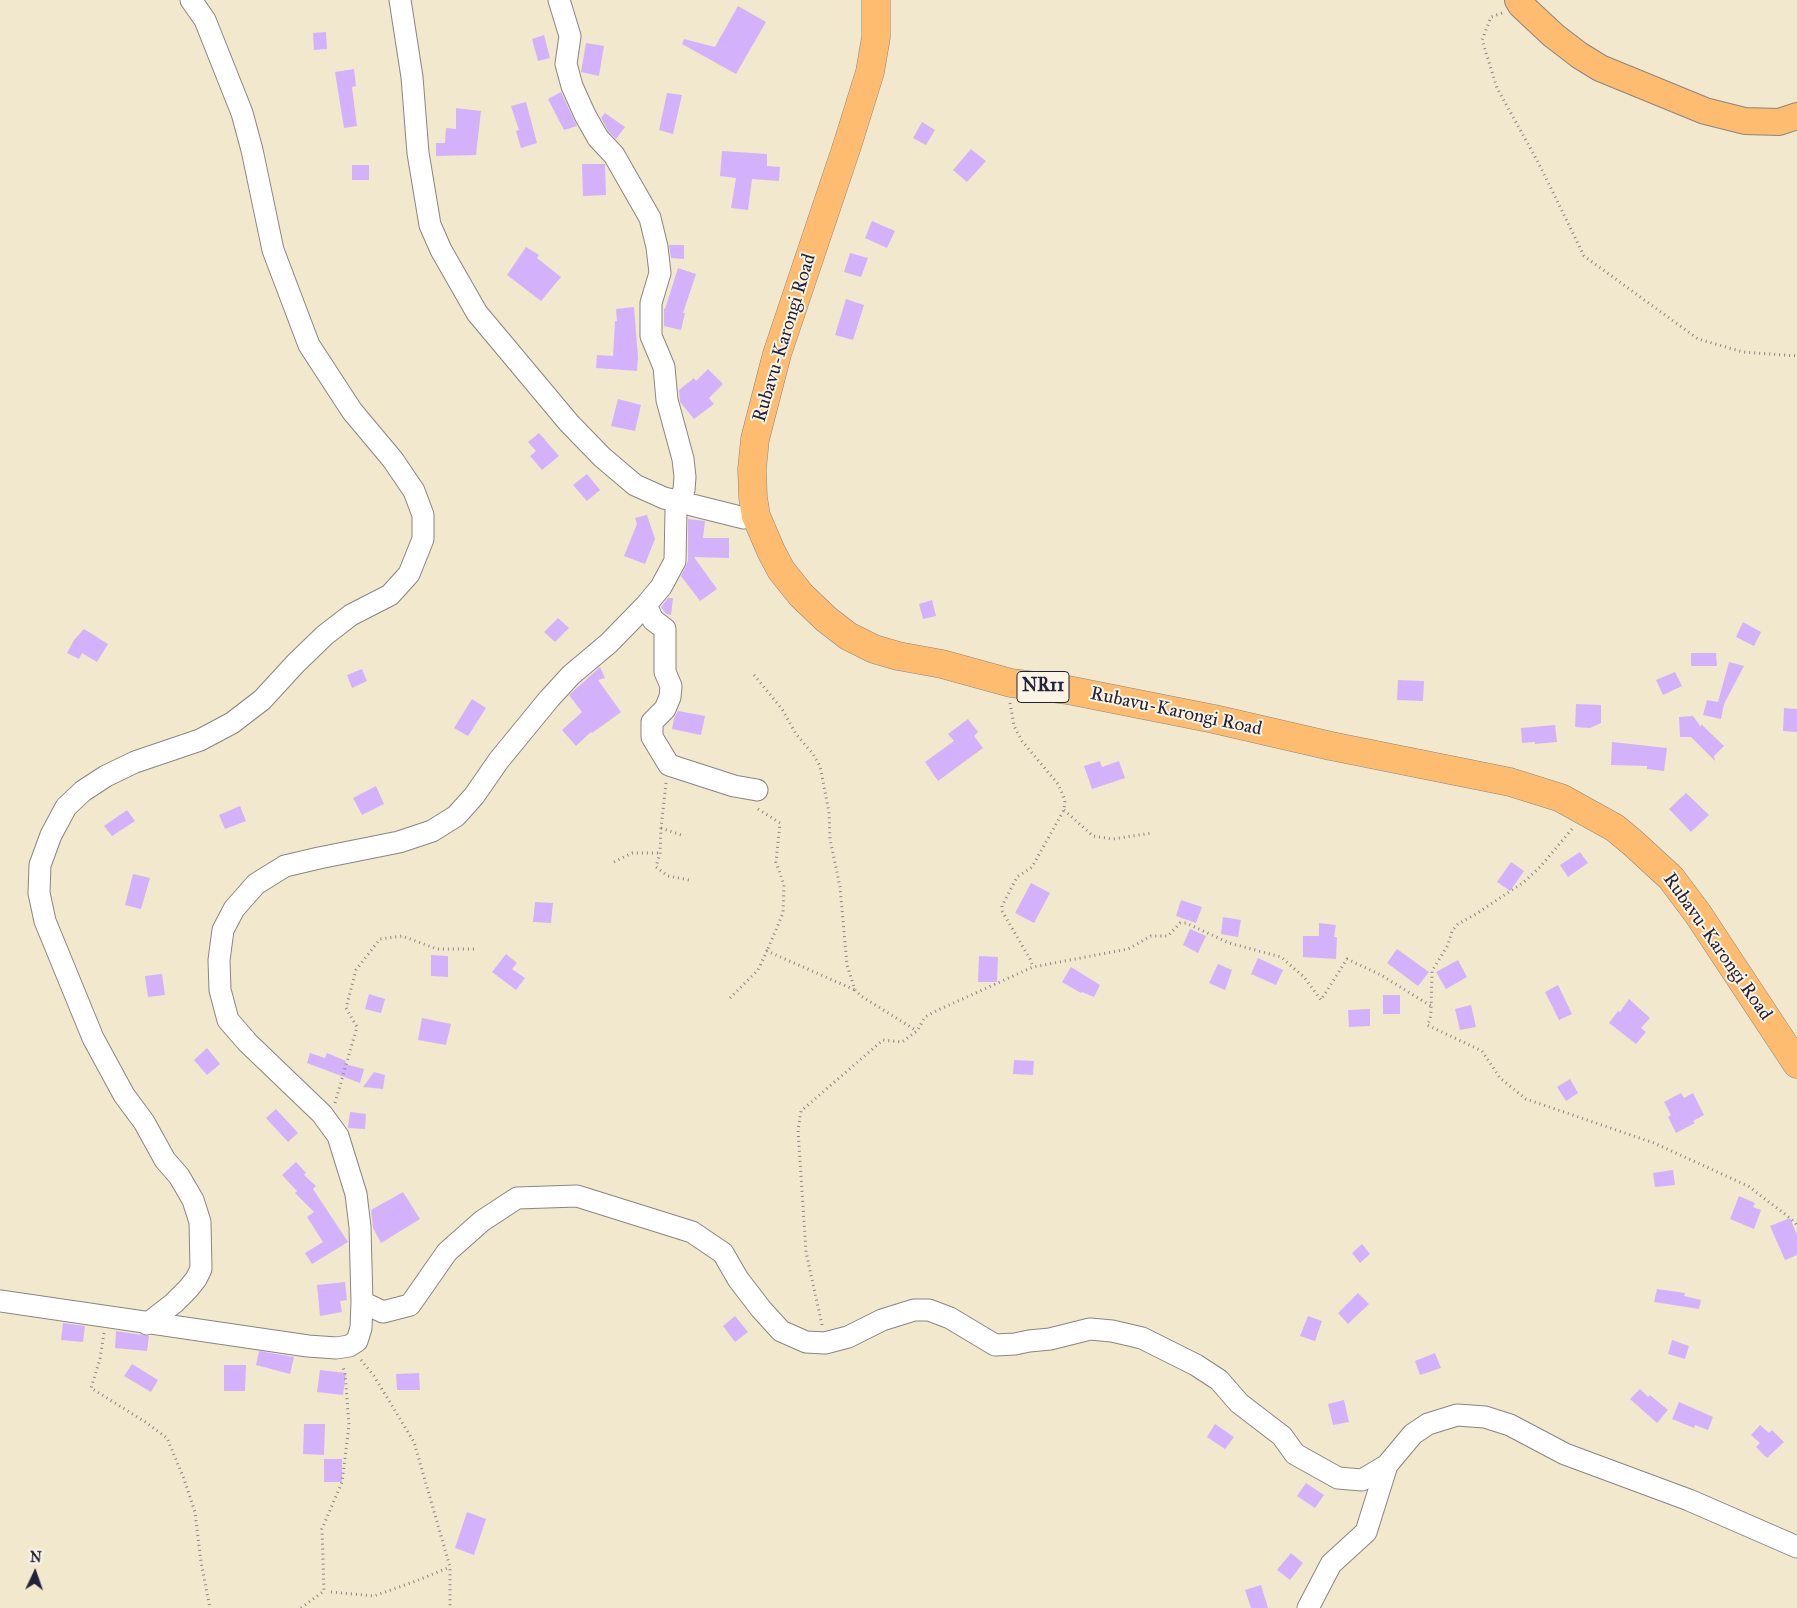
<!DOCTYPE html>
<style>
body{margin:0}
#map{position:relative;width:1797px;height:1608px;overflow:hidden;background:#f2e8cd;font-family:"IM FELL Great Primer",serif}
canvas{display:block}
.north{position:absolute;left:10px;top:1548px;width:50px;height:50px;-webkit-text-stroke:4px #fcf5e5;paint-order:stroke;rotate:3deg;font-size:14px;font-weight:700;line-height:20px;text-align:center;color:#22223b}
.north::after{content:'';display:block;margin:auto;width:18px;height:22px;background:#22223b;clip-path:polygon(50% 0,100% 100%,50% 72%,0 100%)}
</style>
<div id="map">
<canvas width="1797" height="1608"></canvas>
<div class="north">N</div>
</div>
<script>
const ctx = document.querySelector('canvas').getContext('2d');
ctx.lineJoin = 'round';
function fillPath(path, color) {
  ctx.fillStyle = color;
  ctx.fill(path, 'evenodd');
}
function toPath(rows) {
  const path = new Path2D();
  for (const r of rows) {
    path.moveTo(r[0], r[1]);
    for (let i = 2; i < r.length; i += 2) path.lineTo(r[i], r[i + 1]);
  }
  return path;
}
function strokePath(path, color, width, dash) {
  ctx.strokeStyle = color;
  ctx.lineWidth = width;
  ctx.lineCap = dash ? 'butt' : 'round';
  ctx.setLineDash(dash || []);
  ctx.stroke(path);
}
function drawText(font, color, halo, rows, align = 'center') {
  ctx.font = font + ' "IM FELL Great Primer",serif';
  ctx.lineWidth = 4;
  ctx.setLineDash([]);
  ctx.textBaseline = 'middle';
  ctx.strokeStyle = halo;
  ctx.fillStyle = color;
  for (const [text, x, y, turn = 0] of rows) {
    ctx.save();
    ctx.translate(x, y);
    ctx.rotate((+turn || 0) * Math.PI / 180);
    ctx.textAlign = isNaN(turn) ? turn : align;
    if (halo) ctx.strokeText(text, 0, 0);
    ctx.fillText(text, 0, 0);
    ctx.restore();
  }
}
fillPath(toPath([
 [738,6,766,22,736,74,682,44,684,39,715,47],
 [326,32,327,49,314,50,313,33],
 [544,35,550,58,538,61,532,39],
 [586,43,604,46,599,76,581,72],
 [354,69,356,86,352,87,357,126,344,128,335,72],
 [561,92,577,126,564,130,548,99],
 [667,93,682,95,673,134,659,130],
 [526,102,537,143,521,148,516,131,519,130,511,106],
 [456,108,481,111,476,155,436,156,436,143,445,143,446,128,456,129],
 [605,113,625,127,616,139,608,131,601,118],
 [922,122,935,130,926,145,913,138],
 [971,149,986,161,967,182,953,170],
 [722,151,767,154,767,166,780,167,779,181,752,179,748,210,731,208,736,178,720,176],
 [582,164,605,164,606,195,583,196],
 [352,165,369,165,369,180,352,180],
 [872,221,895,231,887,248,865,238],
 [669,245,684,245,684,259,671,258],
 [526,247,539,255,537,258,561,277,541,301,507,275],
 [850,253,868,258,861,277,844,272],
 [678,268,696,274,683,313,685,313,681,330,664,326,664,308,665,309],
 [846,299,864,305,853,340,835,335],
 [634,307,638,357,637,371,596,368,597,355,613,356,615,321,617,321,616,309],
 [708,369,723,384,709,398,714,404,694,419,680,402,679,390,694,378,696,381],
 [618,399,641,405,635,431,611,426],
 [539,433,559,456,542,470,530,456,536,451,528,442],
 [587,474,600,490,587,501,573,485],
 [647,515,655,539,645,564,624,556,637,524,635,518],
 [688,519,705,521,703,538,729,538,729,558,694,557,717,589,700,601,681,576,688,561],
 [668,598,673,598,671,615,666,614,661,607],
 [932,600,936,616,923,619,919,604],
 [558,618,569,628,555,642,544,632],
 [1743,622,1761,632,1754,646,1736,637],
 [84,629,108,644,97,662,82,653,79,659,67,653,74,640],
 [1691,653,1716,653,1717,666,1691,666],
 [1729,662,1744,666,1724,704,1721,719,1703,715,1707,700,1718,702],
 [600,667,605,678,598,680,621,712,592,733,591,732,576,746,562,730,582,712,569,695],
 [362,669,367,681,352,688,347,675],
 [1675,672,1682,686,1663,695,1656,680],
 [1398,680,1424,681,1423,701,1397,700],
 [472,699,486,708,468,736,454,728],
 [1576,704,1601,705,1601,723,1590,728,1575,727],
 [1784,708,1797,709,1797,732,1783,731],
 [678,711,705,716,701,735,672,729,674,718],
 [1693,716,1701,727,1701,724,1724,746,1714,756,1715,761,1691,737,1680,737,1679,717],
 [968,719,978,732,974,736,983,748,938,781,925,762,954,741,948,734],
 [1555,725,1557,742,1535,744,1535,742,1522,743,1521,728],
 [1612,742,1667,748,1664,771,1647,769,1647,766,1611,765],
 [1100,761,1102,767,1119,761,1125,778,1092,789,1084,766],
 [376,786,384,804,362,815,353,798],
 [1686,793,1709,815,1691,832,1669,809],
 [240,806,246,821,225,829,219,815],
 [127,810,135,821,112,836,104,826],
 [1580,852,1588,863,1568,877,1560,865],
 [1511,862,1524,871,1510,891,1497,882],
 [133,874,150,878,141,909,125,905],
 [1031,883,1050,893,1034,923,1015,913],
 [1181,900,1202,907,1196,923,1176,916],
 [535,902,553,903,551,923,533,922],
 [1223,917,1241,920,1238,937,1221,934],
 [1319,923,1336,925,1334,937,1337,937,1336,959,1303,957,1303,936,1319,936],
 [1190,929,1206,936,1198,953,1183,945],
 [1397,949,1429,972,1418,986,1387,963],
 [506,954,517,963,512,969,525,978,516,990,492,972],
 [431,955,448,956,448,977,431,976],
 [979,956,998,957,997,982,978,982],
 [1258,958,1283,970,1276,985,1251,974],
 [1458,960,1467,977,1446,989,1436,972],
 [1218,964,1232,970,1225,990,1209,983],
 [1071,967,1100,985,1094,997,1082,992,1081,993,1062,982],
 [162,974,165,995,148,997,145,976],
 [1558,985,1572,1014,1559,1020,1545,992],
 [369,994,385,999,381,1013,365,1009],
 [1383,995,1400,995,1400,1014,1383,1014],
 [1629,999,1650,1018,1641,1028,1646,1032,1636,1044,1609,1023,1618,1011,1620,1012],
 [1471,1005,1476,1027,1460,1030,1455,1009],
 [1370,1009,1370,1026,1349,1027,1348,1010],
 [422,1018,451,1024,446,1045,418,1040],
 [207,1048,220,1064,207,1075,194,1060],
 [310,1053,325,1058,327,1053,346,1061,345,1064,364,1069,360,1083,307,1063],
 [1014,1060,1034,1061,1033,1075,1013,1074],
 [374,1072,385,1075,383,1089,363,1087],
 [1570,1079,1578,1093,1566,1101,1557,1087],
 [1681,1093,1684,1098,1693,1093,1704,1115,1693,1121,1695,1123,1676,1133,1668,1117,1671,1115,1664,1102],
 [276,1109,298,1133,288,1142,266,1118],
 [350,1112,366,1114,365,1129,348,1128],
 [296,1162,306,1173,304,1175,316,1186,313,1189,348,1242,312,1264,305,1253,323,1242,307,1217,314,1212,295,1193,297,1191,282,1175],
 [1673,1170,1675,1185,1655,1187,1653,1173],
 [403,1192,420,1219,381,1243,373,1228,371,1210],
 [1739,1196,1755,1203,1753,1207,1761,1210,1754,1229,1730,1219],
 [1790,1218,1797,1235,1797,1255,1785,1260,1770,1226],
 [1362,1244,1370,1254,1360,1263,1352,1253],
 [345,1282,347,1300,340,1301,342,1312,320,1316,317,1285],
 [1657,1289,1685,1293,1684,1296,1701,1300,1699,1309,1654,1302],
 [1358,1293,1369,1304,1348,1324,1338,1313],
 [735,1316,748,1332,735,1342,723,1326],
 [1308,1316,1322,1321,1315,1341,1300,1336],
 [63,1323,85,1326,83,1342,61,1340],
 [116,1331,149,1336,147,1351,115,1348],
 [1672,1340,1689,1346,1685,1359,1668,1354],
 [259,1351,294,1357,290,1374,256,1365],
 [1435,1353,1441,1368,1420,1375,1415,1361],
 [132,1364,158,1380,151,1392,124,1376],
 [224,1365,246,1365,245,1391,224,1391],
 [320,1370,346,1373,343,1395,317,1392],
 [419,1373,420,1390,397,1390,396,1374],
 [1640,1389,1648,1397,1650,1395,1668,1410,1657,1423,1630,1399],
 [1344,1400,1349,1422,1333,1425,1328,1404],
 [1679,1402,1713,1417,1708,1430,1695,1425,1694,1428,1672,1419],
 [304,1424,325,1424,324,1455,303,1454],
 [1215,1424,1234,1437,1225,1449,1207,1437],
 [1760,1425,1769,1433,1772,1430,1784,1442,1767,1458,1756,1447,1760,1443,1751,1435],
 [324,1459,342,1459,342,1482,324,1482],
 [1306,1483,1324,1495,1315,1508,1297,1496],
 [467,1512,486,1519,474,1555,455,1548],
 [1291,1553,1303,1563,1290,1580,1277,1570],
 [1261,1585,1268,1608,1251,1608,1245,1590]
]), '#d4b2fb');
const minor = toPath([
 [400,0,412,77,418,153,430,225,441,250,477,313,569,423,602,457,635,485,664,498,744,518,756,516],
 [646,605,653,620,665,629,665,672,671,686,670,697,665,709,652,722,652,737,669,765,734,786,757,790],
 [0,1301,308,1346,336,1348,349,1346,357,1341,361,1328,362,1302,383,1312,410,1305,447,1252,482,1221,517,1198,577,1196,692,1232,723,1253,738,1279,761,1309,781,1331,806,1342,825,1343,848,1337,882,1320,914,1310,929,1310,950,1318,995,1345,1015,1344,1029,1341,1050,1339,1090,1329,1112,1331,1142,1338,1196,1365,1219,1380,1239,1403,1282,1436,1295,1454,1338,1478,1362,1480,1387,1465,1413,1434,1428,1424,1457,1415,1485,1417,1510,1425,1565,1454,1689,1500,1797,1547],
 [362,1302,360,1227,356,1194,338,1136,322,1114,248,1043,228,1020,220,990,219,960,223,930,234,909,256,884,285,866,319,858,399,842,432,831,456,816,474,796,499,760,549,699,571,675,609,643,646,605,661,587,675,561,676,510,684,490,685,477,683,459,667,400,664,367,651,336,651,303,660,273,657,247,650,218,614,155,598,138,585,115,572,86,566,64,570,36,559,0],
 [147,1324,174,1303,188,1289,196,1279,201,1269,200,1222,193,1200,179,1176,165,1160,144,1122,124,1095,93,1038,45,921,39,893,40,865,51,835,66,807,83,791,106,776,135,762,200,740,232,723,262,700,296,663,325,635,351,615,390,595,409,574,423,539,423,515,414,491,393,460,352,411,309,345,273,250,252,150,242,113,205,20,191,0],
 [1308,1608,1331,1564,1366,1532,1387,1465]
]);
const major = toPath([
 [1518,0,1521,5,1553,35,1579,55,1600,68,1705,111,1745,121,1779,122,1797,116]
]);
const highway = toPath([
 [876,0,876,37,870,72,847,146,777,354,755,439,752,469,753,497,756,516,771,551,781,570,801,595,826,619,848,636,874,649,898,656,942,664,1011,683,1068,690,1214,719,1331,746,1510,782,1561,798,1615,828,1633,843,1671,878,1698,914,1797,1064]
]);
strokePath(minor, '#8a8584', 23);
strokePath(major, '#8a8584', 28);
strokePath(highway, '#8a8584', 29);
strokePath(toPath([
 [1502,13,1491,17,1482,40,1497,88,1539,164,1584,256,1698,339,1743,352,1797,356],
 [754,675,782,709,796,734,813,754,820,766,829,812,830,839,840,887,847,965,855,990,861,996,917,1031],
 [1010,703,1014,726,1022,741,1058,784,1065,800,1064,810,1032,867,1017,877,1002,906,1002,911,1030,959,1033,967],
 [666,783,661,828,660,853,656,867,668,876,689,880],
 [758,809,780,823,776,862,784,885,783,913,767,951],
 [1064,810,1093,836,1113,839,1152,833],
 [661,828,681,835],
 [1572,829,1541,866,1524,882,1476,914,1458,924,1452,931,1448,945,1432,971,1431,1011,1430,1020,1427,1025,1482,1051,1500,1078,1526,1099,1654,1143,1748,1186,1790,1218,1797,1225],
 [614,862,632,853,660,853],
 [730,998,758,970,767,951,855,990],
 [335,1103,357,1027,346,1008,356,970,380,939,402,936,437,949,475,949],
 [822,1325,806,1252,798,1130,801,1111,883,1040,902,1042,917,1031,925,1017,936,1011,1033,967,1128,949,1151,936,1168,936,1180,923,1186,923,1229,943,1281,957,1304,977,1321,1000,1347,959,1381,975,1431,1006],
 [104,1333,100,1359,91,1388,147,1423,167,1438,184,1479,195,1512,201,1562,210,1608],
 [361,1360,374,1376,414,1442,450,1567,450,1608],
 [331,1592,374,1596,416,1581,450,1567],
 [301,1608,324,1591,322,1529,342,1482,349,1425,345,1373,342,1365]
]), '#8a8584', 3, [1, 4]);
strokePath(minor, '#fff', 21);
strokePath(major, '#fdbc6f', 26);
strokePath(highway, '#fdbc6f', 28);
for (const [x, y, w] of [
 [1043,687,52]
]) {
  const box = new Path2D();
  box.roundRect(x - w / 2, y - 15.5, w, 31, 4);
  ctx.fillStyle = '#fcf5e5';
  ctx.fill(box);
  strokePath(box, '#22223b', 1);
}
drawText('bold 18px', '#22223b', null, [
 ["NR11",1043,687]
]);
drawText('19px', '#22223b', '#fcf5e5', [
 ["Rubavu-Karongi Road",785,338,-73],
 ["Rubavu-Karongi Road",1176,712,12],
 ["Rubavu-Karongi Road",1717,947,55]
]);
</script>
